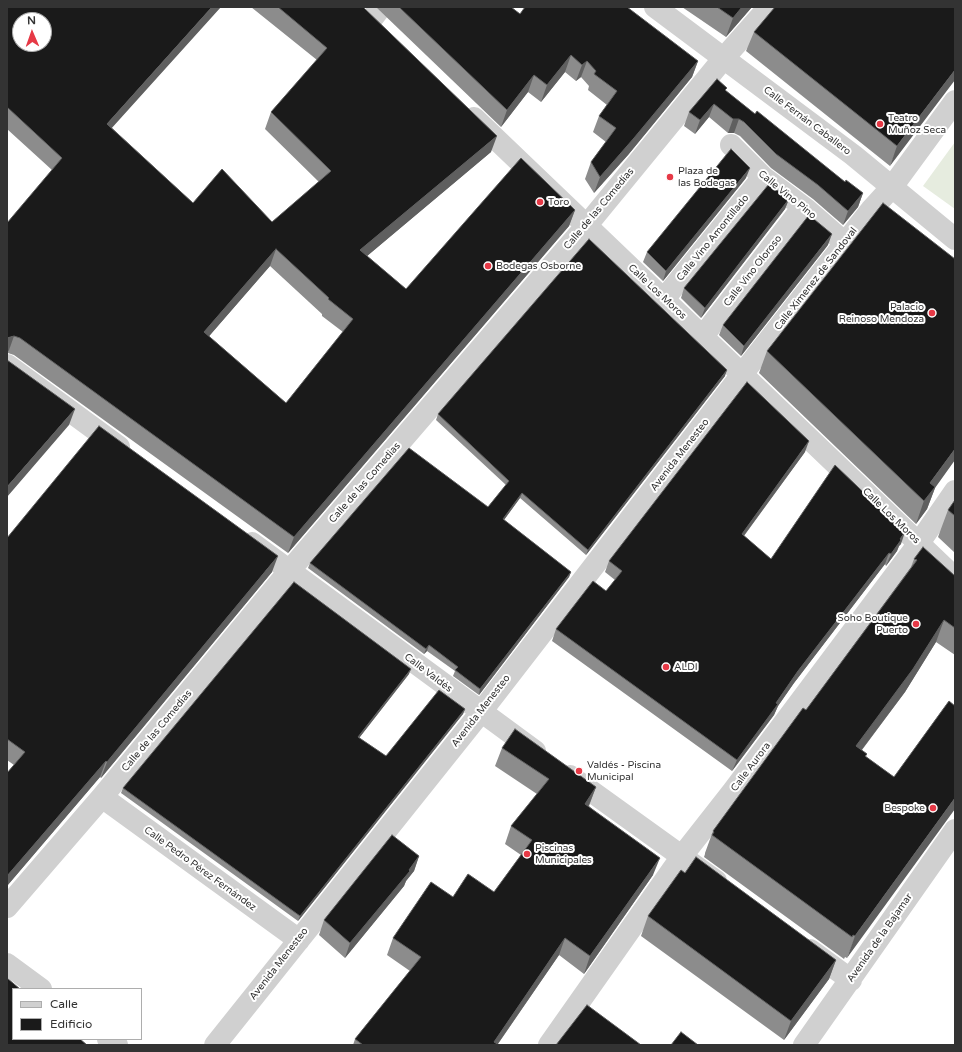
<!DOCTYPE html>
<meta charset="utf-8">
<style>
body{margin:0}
#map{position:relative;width:962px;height:1052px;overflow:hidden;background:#fff;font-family:"Varela Round",sans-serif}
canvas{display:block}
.frame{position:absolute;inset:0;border:8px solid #333;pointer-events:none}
.legend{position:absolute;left:12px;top:988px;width:130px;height:52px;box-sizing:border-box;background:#fff;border:1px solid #adadad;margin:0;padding:5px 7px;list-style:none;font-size:12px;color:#333}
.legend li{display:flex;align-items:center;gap:8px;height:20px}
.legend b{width:20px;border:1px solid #adadad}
.north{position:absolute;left:12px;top:12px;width:40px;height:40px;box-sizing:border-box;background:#fff;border:1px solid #adadad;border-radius:50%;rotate:358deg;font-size:11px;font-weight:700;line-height:16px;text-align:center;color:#333}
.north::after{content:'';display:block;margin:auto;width:14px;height:18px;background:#e63946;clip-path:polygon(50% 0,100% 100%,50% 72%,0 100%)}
</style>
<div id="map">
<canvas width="962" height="1052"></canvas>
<div class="frame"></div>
<ul class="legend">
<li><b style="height:5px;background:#d0d0d0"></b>Calle</li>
<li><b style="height:11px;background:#1a1a1a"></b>Edificio</li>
</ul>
<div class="north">N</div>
</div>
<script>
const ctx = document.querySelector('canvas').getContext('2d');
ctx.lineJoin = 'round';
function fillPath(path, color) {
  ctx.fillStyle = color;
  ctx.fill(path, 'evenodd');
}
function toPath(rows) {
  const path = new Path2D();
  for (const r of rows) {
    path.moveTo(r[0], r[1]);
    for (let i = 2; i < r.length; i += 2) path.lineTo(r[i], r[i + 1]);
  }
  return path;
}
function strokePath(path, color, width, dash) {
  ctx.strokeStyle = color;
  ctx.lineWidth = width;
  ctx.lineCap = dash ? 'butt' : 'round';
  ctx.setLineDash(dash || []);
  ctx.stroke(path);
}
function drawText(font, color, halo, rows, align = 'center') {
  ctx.font = font + ' "Varela Round",sans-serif';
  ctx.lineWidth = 4;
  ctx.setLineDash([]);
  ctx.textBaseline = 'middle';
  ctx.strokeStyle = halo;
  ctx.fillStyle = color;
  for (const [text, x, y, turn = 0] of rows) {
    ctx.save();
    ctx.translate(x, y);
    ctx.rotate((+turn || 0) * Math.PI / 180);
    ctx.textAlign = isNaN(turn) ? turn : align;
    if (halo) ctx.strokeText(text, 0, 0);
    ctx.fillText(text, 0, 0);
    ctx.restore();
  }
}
fillPath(toPath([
 [955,142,955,209,923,186]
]), '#e6ecdf');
strokePath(toPath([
 [655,7,853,155,955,239],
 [371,20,381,7],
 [474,118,955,578],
 [731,145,763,177,806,209,845,243],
 [664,299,763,177],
 [703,336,803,207],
 [7,365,119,447],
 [252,543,535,751],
 [570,776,716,881],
 [102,797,299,940],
 [7,907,102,797,290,570,587,225,723,59,769,7],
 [810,950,851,980],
 [7,964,41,989],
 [108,1039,117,1045],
 [215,1045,481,712,743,373,871,210,892,187,955,101],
 [549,1045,682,856,733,791,919,543,955,491],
 [804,1045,955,830]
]), '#d0d0d0', 22);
fillPath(toPath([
 [7,7,112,128,193,203,272,222,319,182,265,129,271,112,317,60,251,7,363,7,491,152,367,256,406,289,575,210,569,226,288,553,14,355,8,353,52,170,7,129],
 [270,266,322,314,322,316,343,332,286,403,209,336],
 [376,7,511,7,520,14,698,61,692,77,628,155,594,193,585,179,591,162,606,142,593,132,599,116,607,105,588,90,589,86,581,77,576,81,565,72,541,102,528,92,501,127],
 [682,7,752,7,726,37],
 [955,7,890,166,746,51,754,32],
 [726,91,755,114,845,182,863,193,858,207,843,225,813,199,771,168,740,136,734,133,728,133,709,117,695,134,684,126,689,112],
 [746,178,663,281,643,262,647,252],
 [789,199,785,209,701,318,681,298,684,288],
 [828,245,741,356,719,335,723,325],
 [767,351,935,488,927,509,916,524,759,373],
 [725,376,586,555,520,498,504,520,571,572,569,577,479,695,453,676,455,671,427,651,424,654,308,568,310,563,488,507,506,485,436,420,438,414],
 [805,452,744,536,771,559,901,544,899,546,897,551,886,566,885,564,794,683,778,706,774,715,732,771,552,641,556,629,606,591,615,580,605,572,609,561],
 [955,500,955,553,938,537,948,510],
 [7,538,272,572,101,778,100,777,7,886,7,773,14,765,7,760],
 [914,559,955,576,955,655,936,642,905,692,862,750,867,754,866,757,894,777,949,701,847,958,845,957,844,959,704,857,705,854,705,853,713,831,806,710,911,567],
 [409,674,359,738,386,756,465,709,463,714,298,921,121,793,123,788],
 [502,748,596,787,589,806,653,875,584,974,559,955,498,1044,499,1045,353,1045,355,1039,410,971,387,955,393,938,453,897,494,892,521,855,505,844,511,826,537,794,495,766],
 [419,856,414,871,406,881,404,886,345,958,319,935,324,920],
 [685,873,836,960,829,979,784,1040,641,936,648,916]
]), '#8c8c8c');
fillPath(toPath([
 [212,7,221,7,101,140,107,124],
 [742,7,752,7,726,37,733,18],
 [571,55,565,72,541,102,547,85],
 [587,61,581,77,576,81,582,65],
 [698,61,692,77,628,155,594,193,600,177],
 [955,70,955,80,890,166,897,146],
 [534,75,528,92,501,127,507,110],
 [714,104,709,117,695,134,700,120],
 [733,119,739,119,734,133,728,133],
 [497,136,491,152,354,267,360,250],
 [750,168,746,178,663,281,666,271],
 [863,193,858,207,843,225,848,211],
 [789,199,785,209,701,318,705,308],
 [575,210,569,226,288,553,294,537],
 [832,234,828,245,741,356,744,346],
 [276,249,270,266,198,349,204,332],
 [14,336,8,353,7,353,7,338],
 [727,370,725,376,586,555,588,550],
 [75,409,69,425,7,497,7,487],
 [809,441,805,452,737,545,742,534],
 [955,449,955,460,935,488,927,509,916,524,930,483],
 [522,493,520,498,501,524,503,519],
 [905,532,901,544,899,546,897,551,886,566,891,554,900,539],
 [889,553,885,564,794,683,778,706,774,715,732,771,737,760,798,671],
 [278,556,272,572,101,778,107,762],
 [571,572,569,577,479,695,480,689],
 [944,620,936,642,905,692,848,768,856,746],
 [429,645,427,651,424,654,426,649],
 [411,669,409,674,356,742,358,737],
 [465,709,463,714,298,921,300,916],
 [106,761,100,777,7,886,7,876],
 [596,787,589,805,578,821,585,804],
 [955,798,955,809,847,958,855,936],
 [419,856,414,871,406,881,404,886,345,958,350,943],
 [660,858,653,875,584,974,590,956],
 [565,938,559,955,497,1045,494,1042],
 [836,960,829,979,784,1040,791,1021]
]), '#5f5f5f');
const building = toPath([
 [7,7,212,7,107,124,193,203,222,169,272,222,331,171,271,112,327,48,278,7,363,7,497,136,360,250,406,289,521,158,575,210,294,537,20,338,14,336,7,338,7,223,62,158,7,107,7,7],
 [20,20,44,20,44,44,20,44,20,20],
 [276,249,329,298,328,299,353,319,286,403,204,332,276,249],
 [399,7,511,7,520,14,525,7,627,7,698,61,634,138,600,177,591,162,616,128,599,116,617,91,594,74,596,71,587,61,582,65,571,55,547,85,534,75,507,110,399,7],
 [717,7,742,7,733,18,717,7],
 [775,7,955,7,955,70,897,146,754,32,775,7],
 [717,79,727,88,725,90,755,114,757,111,845,182,846,180,863,193,848,211,818,185,776,154,744,122,739,119,733,119,714,104,700,120,689,112,717,79],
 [731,149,750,168,666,271,647,252,731,149],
 [769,184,789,199,705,308,684,288,769,184],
 [883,203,955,259,955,449,930,483,935,487,924,501,767,351,883,203],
 [809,215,832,234,744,346,723,325,809,215],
 [589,239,727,370,588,550,522,493,503,519,571,572,480,689,455,670,458,667,429,645,426,649,310,563,409,448,488,507,509,481,438,414,589,239],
 [7,360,75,409,7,487,7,360],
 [747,382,809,441,742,534,771,559,835,465,905,532,900,539,901,540,891,554,889,553,798,671,776,703,778,704,737,760,556,629,593,581,606,591,622,571,609,561,747,382],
 [99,426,278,556,107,762,106,761,7,876,7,773,25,752,7,739,7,538,99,426],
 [955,500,955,516,948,510,955,500],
 [923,547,955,576,955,628,944,620,913,669,856,746,867,754,865,756,894,777,949,701,955,706,955,798,855,936,853,935,852,937,712,835,714,832,713,831,803,708,806,710,917,560,914,559,923,547],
 [294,582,411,669,358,737,386,756,439,690,465,709,300,916,123,788,294,582],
 [515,729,596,787,585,804,660,858,590,956,565,938,494,1042,499,1045,363,1045,355,1039,421,957,393,938,431,882,453,897,468,874,494,892,532,840,511,826,549,779,502,748,515,729],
 [392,835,419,856,409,870,410,871,350,943,324,920,392,835],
 [696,857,836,960,791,1021,648,916,681,870,685,873,696,857],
 [7,978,20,989,13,989,13,1039,80,1039,87,1045,7,1045,7,978],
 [587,1005,641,1045,556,1045,587,1005],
 [681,1032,698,1045,671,1045,681,1032]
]);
fillPath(building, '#1a1a1a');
strokePath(building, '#5f5f5f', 1);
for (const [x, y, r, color] of [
 [880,124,4,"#e63946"],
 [670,177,4,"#e63946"],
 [540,202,4,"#e63946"],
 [488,266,4,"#e63946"],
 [932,313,4,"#e63946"],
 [916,624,4,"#e63946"],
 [666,667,4,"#e63946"],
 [579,771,4,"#e63946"],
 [933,808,4,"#e63946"],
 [527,854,4,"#e63946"]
]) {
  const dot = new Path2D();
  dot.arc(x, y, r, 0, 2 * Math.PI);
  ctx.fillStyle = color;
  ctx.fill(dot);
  strokePath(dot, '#fff', 1.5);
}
drawText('10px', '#333', '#fff', [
 ["Teatro",888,118],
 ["Muñoz Seca",888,130],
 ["Plaza de",678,171],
 ["las Bodegas",678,183],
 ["Toro",548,202],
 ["Bodegas Osborne",496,266],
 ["Palacio",924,307,"right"],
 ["Reinoso Mendoza",924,319,"right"],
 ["Soho Boutique",908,618,"right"],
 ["Puerto",908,630,"right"],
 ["ALDI",674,667],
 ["Valdés - Piscina",587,765],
 ["Municipal",587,777],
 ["Bespoke",925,808,"right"],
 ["Piscinas",535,848],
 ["Municipales",535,860]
], 'left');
drawText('10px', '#333', '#fff', [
 ["Calle Fernán Caballero",807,121,37],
 ["Calle Vino Pino",787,195,39],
 ["Calle de las Comedias",599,209,-50],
 ["Calle Vino Amontillado",713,238,-51],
 ["Calle Vino Oloroso",753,271,-52],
 ["Calle Ximenez de Sandoval",816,279,-52],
 ["Calle Los Moros",657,292,43],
 ["Avenida Menesteo",680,455,-52],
 ["Calle de las Comedias",365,483,-49],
 ["Calle Los Moros",891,516,44],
 ["Calle Valdés",428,673,37],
 ["Avenida Menesteo",481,711,-52],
 ["Calle de las Comedias",157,731,-50],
 ["Calle Aurora",751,767,-53],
 ["Calle Pedro Pérez Fernández",200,869,36],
 ["Avenida de la Bajamar",880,938,-55],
 ["Avenida Menesteo",279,964,-52]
]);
</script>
